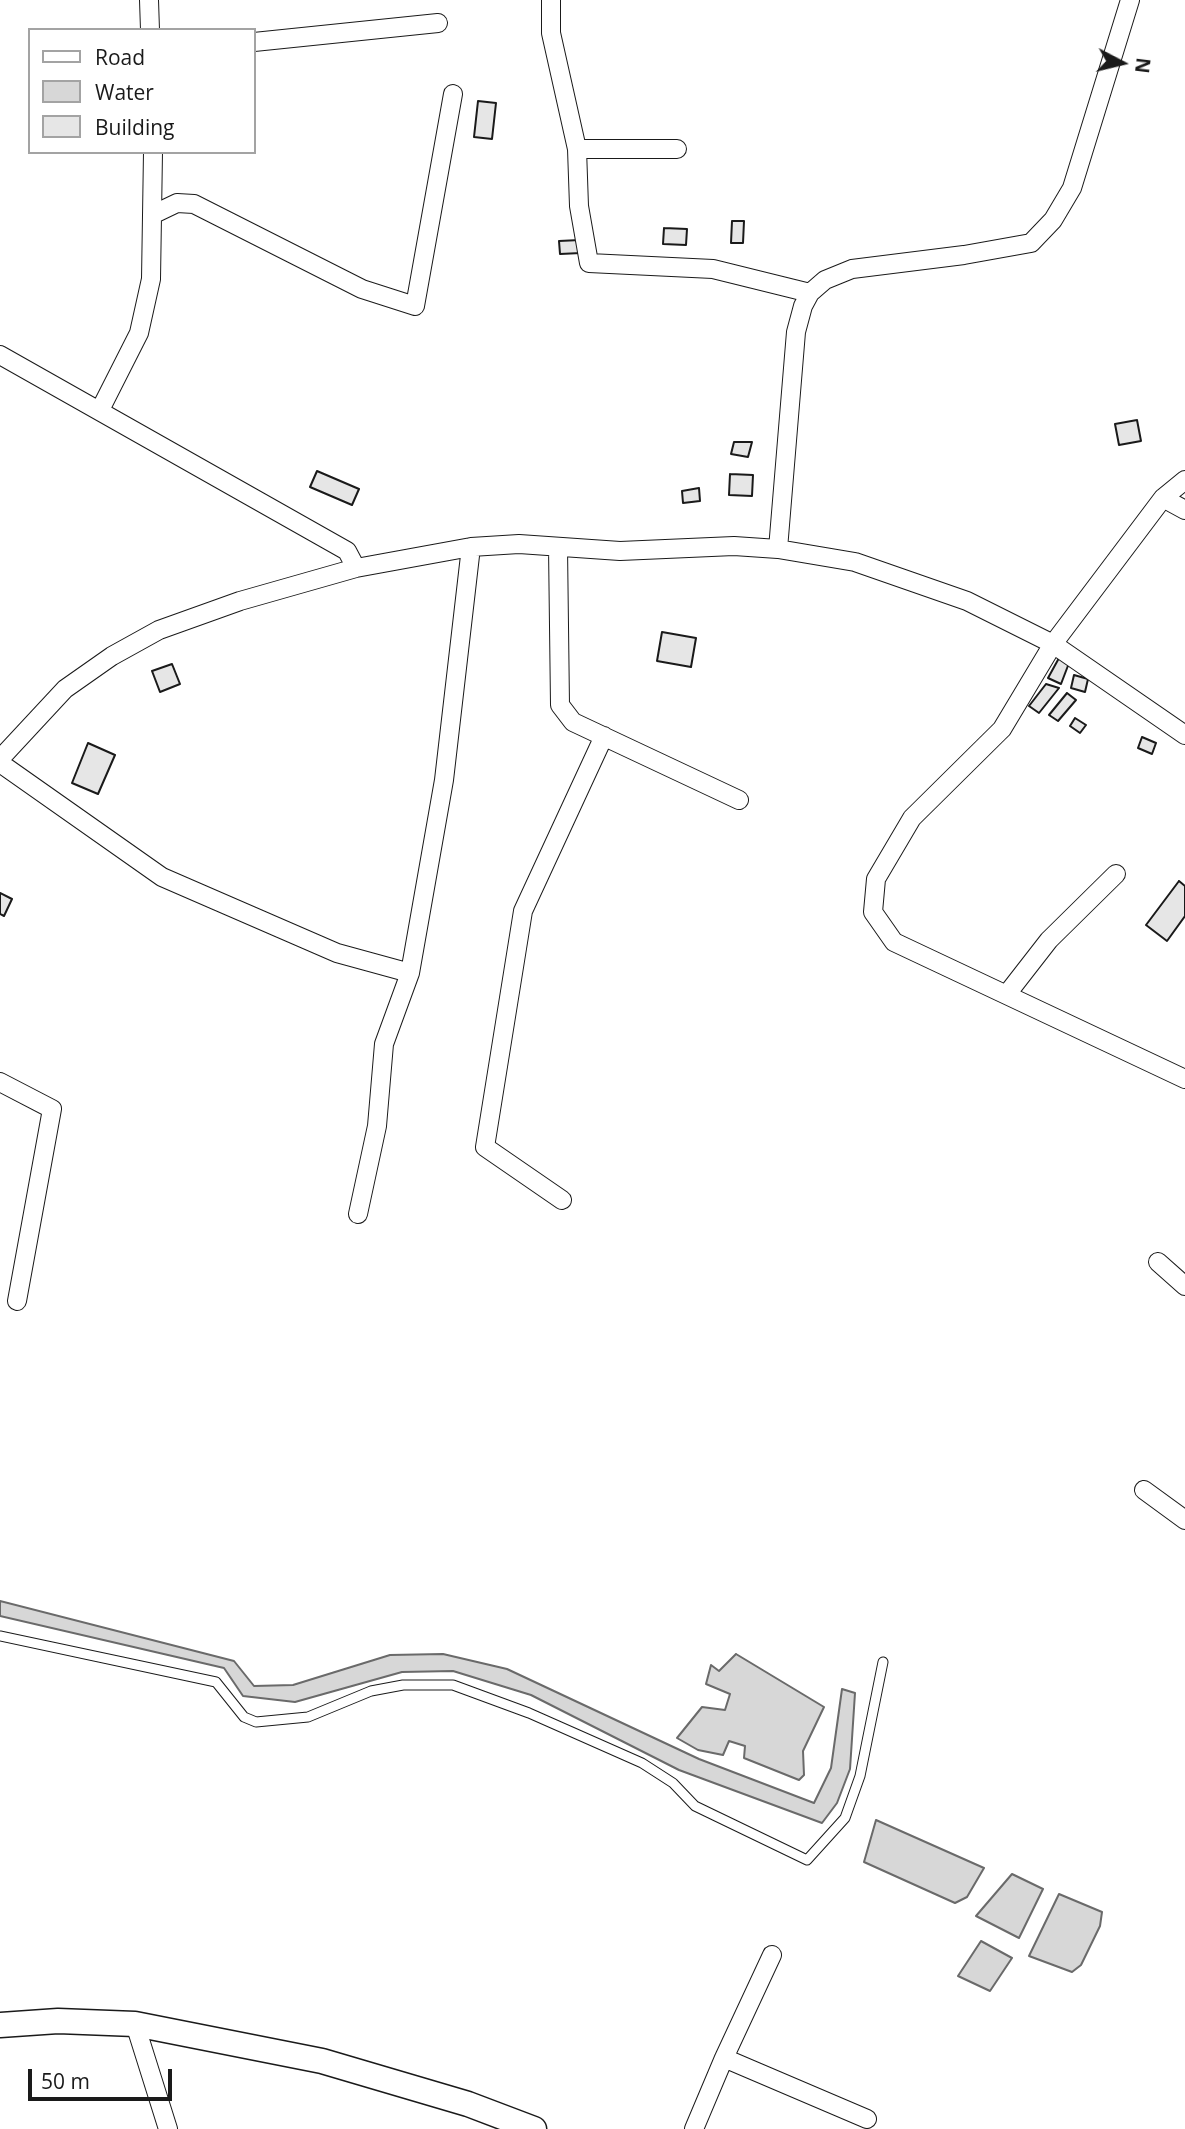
<!DOCTYPE html>
<style>
body{margin:0}
#map{position:relative;width:1185px;height:2129px;overflow:hidden;background:#fff;font-family:"Open Sans",sans-serif}
canvas{display:block}
.legend{position:absolute;left:28px;top:28px;width:228px;height:126px;box-sizing:border-box;background:#fff;border:2px solid #a3a3a3;margin:0;padding:9px 12px;list-style:none;font-size:21px;color:#1a1a1a}
.legend li{display:flex;align-items:center;gap:14px;height:35px}
.legend b{width:35px;border:2px solid #a3a3a3}
.north{position:absolute;left:1087px;top:28px;width:70px;height:70px;-webkit-text-stroke:5px #fff;paint-order:stroke;rotate:97deg;font-size:19px;font-weight:700;line-height:28px;text-align:center;color:#1a1a1a}
.north::after{content:'';display:block;margin:auto;width:24px;height:32px;background:#1a1a1a;clip-path:polygon(50% 0,100% 100%,50% 72%,0 100%)}
.scale{position:absolute;left:28px;top:2069px;width:144px;height:32px;box-sizing:border-box;border:4px solid #1a1a1a;border-top:0;padding-left:9px;font-size:21px;line-height:24px;white-space:nowrap;color:#1a1a1a;-webkit-text-stroke:5px #fff;paint-order:stroke}
</style>
<div id="map">
<canvas width="1185" height="2129"></canvas>
<ul class="legend">
<li><b style="height:9px;background:#fff"></b>Road</li>
<li><b style="height:19px;background:#d7d7d7"></b>Water</li>
<li><b style="height:19px;background:#e6e6e6"></b>Building</li>
</ul>
<div class="north">N</div>
<div class="scale">50 m</div>
</div>
<script>
const ctx = document.querySelector('canvas').getContext('2d');
ctx.lineJoin = 'round';
function fillPath(path, color) {
  ctx.fillStyle = color;
  ctx.fill(path, 'evenodd');
}
function toPath(rows) {
  const path = new Path2D();
  for (const r of rows) {
    path.moveTo(r[0], r[1]);
    for (let i = 2; i < r.length; i += 2) path.lineTo(r[i], r[i + 1]);
  }
  return path;
}
function strokePath(path, color, width, dash) {
  ctx.strokeStyle = color;
  ctx.lineWidth = width;
  ctx.lineCap = dash ? 'butt' : 'round';
  ctx.setLineDash(dash || []);
  ctx.stroke(path);
}
const water = toPath([
 [0,1601,234,1661,254,1686,293,1685,390,1655,443,1654,507,1669,699,1759,814,1803,831,1768,842,1689,855,1693,850,1769,837,1803,822,1823,679,1770,531,1695,453,1671,402,1672,295,1702,243,1696,224,1668,0,1616,0,1601],
 [736,1654,824,1707,803,1751,804,1775,799,1780,744,1758,745,1746,729,1741,723,1755,698,1750,677,1738,702,1707,725,1710,730,1694,706,1684,711,1665,719,1671,736,1654],
 [876,1820,984,1868,967,1897,955,1903,864,1862,876,1820],
 [1012,1874,1043,1889,1019,1938,976,1916,1012,1874],
 [1059,1894,1102,1912,1100,1926,1081,1965,1072,1972,1029,1956,1059,1894],
 [981,1941,1012,1958,990,1991,958,1976,981,1941]
]);
fillPath(water, '#d7d7d7');
strokePath(water, '#6a6a6a', 2);
const building = toPath([
 [478,101,496,103,492,139,474,137,478,101],
 [732,221,744,221,743,243,731,243,732,221],
 [664,228,687,229,686,245,663,244,664,228],
 [580,240,581,253,560,254,559,241,580,240],
 [1137,420,1141,441,1119,445,1115,424,1137,420],
 [734,442,752,442,748,457,731,454,734,442],
 [317,471,359,489,352,505,310,487,317,471],
 [730,474,753,475,752,496,729,495,730,474],
 [699,488,700,501,683,503,682,491,699,488],
 [662,632,696,638,691,667,657,661,662,632],
 [1059,658,1069,663,1061,684,1048,678,1059,658],
 [172,664,180,684,160,692,152,671,172,664],
 [1074,675,1088,679,1085,692,1071,688,1074,675],
 [1046,684,1059,688,1039,713,1029,706,1046,684],
 [1067,693,1076,700,1058,721,1049,715,1067,693],
 [1075,718,1086,725,1080,733,1070,726,1075,718],
 [1142,737,1156,743,1152,754,1138,748,1142,737],
 [88,743,115,755,98,794,72,783,88,743],
 [1179,881,1185,886,1185,916,1167,941,1146,925,1179,881],
 [0,893,12,899,4,916,0,914,0,893]
]);
fillPath(building, '#e6e6e6');
strokePath(building, '#1a1a1a', 2);
const lane = toPath([
 [0,1636,216,1682,244,1717,256,1722,308,1717,371,1691,403,1685,453,1685,529,1713,642,1763,673,1783,695,1806,807,1860,845,1818,860,1776,883,1662]
]);
const street = toPath([
 [149,0,150,30],
 [551,0,551,33,577,149,579,206,589,263,713,269,810,293],
 [254,42,438,23],
 [577,149,677,149],
 [152,215,177,203,194,204,362,289,415,306,453,94],
 [0,355,347,551,356,568],
 [100,410,139,333,151,279,153,152],
 [1185,480,1163,498,1053,644,1002,729,912,818,876,879,873,912,894,942,1185,1079],
 [1163,498,1185,510],
 [558,547,560,705,573,722,739,800],
 [778,549,796,332,803,306,810,293,825,280,852,269,964,255,1031,243,1053,220,1072,188,1130,0],
 [0,759,65,689,112,656,159,630,240,601,356,568,471,547,519,544,620,551,734,546,778,549,855,562,967,601,1053,644,1185,735],
 [0,763,162,877,337,953,410,973],
 [1007,994,1049,940,1116,874],
 [0,1082,52,1109,17,1301],
 [562,1200,485,1147,523,911,604,736],
 [358,1214,377,1126,384,1044,410,973,444,780,471,547],
 [1158,1262,1185,1286],
 [1144,1490,1185,1520],
 [135,2024,168,2129],
 [724,2058,867,2119],
 [694,2129,724,2058,772,1955]
]);
const secondary = toPath([
 [0,2025,58,2021,135,2024,322,2061,468,2104,534,2129]
]);
strokePath(lane, '#1a1a1a', 11);
strokePath(street, '#1a1a1a', 20);
strokePath(secondary, '#1a1a1a', 27);
strokePath(lane, '#fff', 9);
strokePath(street, '#fff', 18);
strokePath(secondary, '#fff', 24);
</script>
